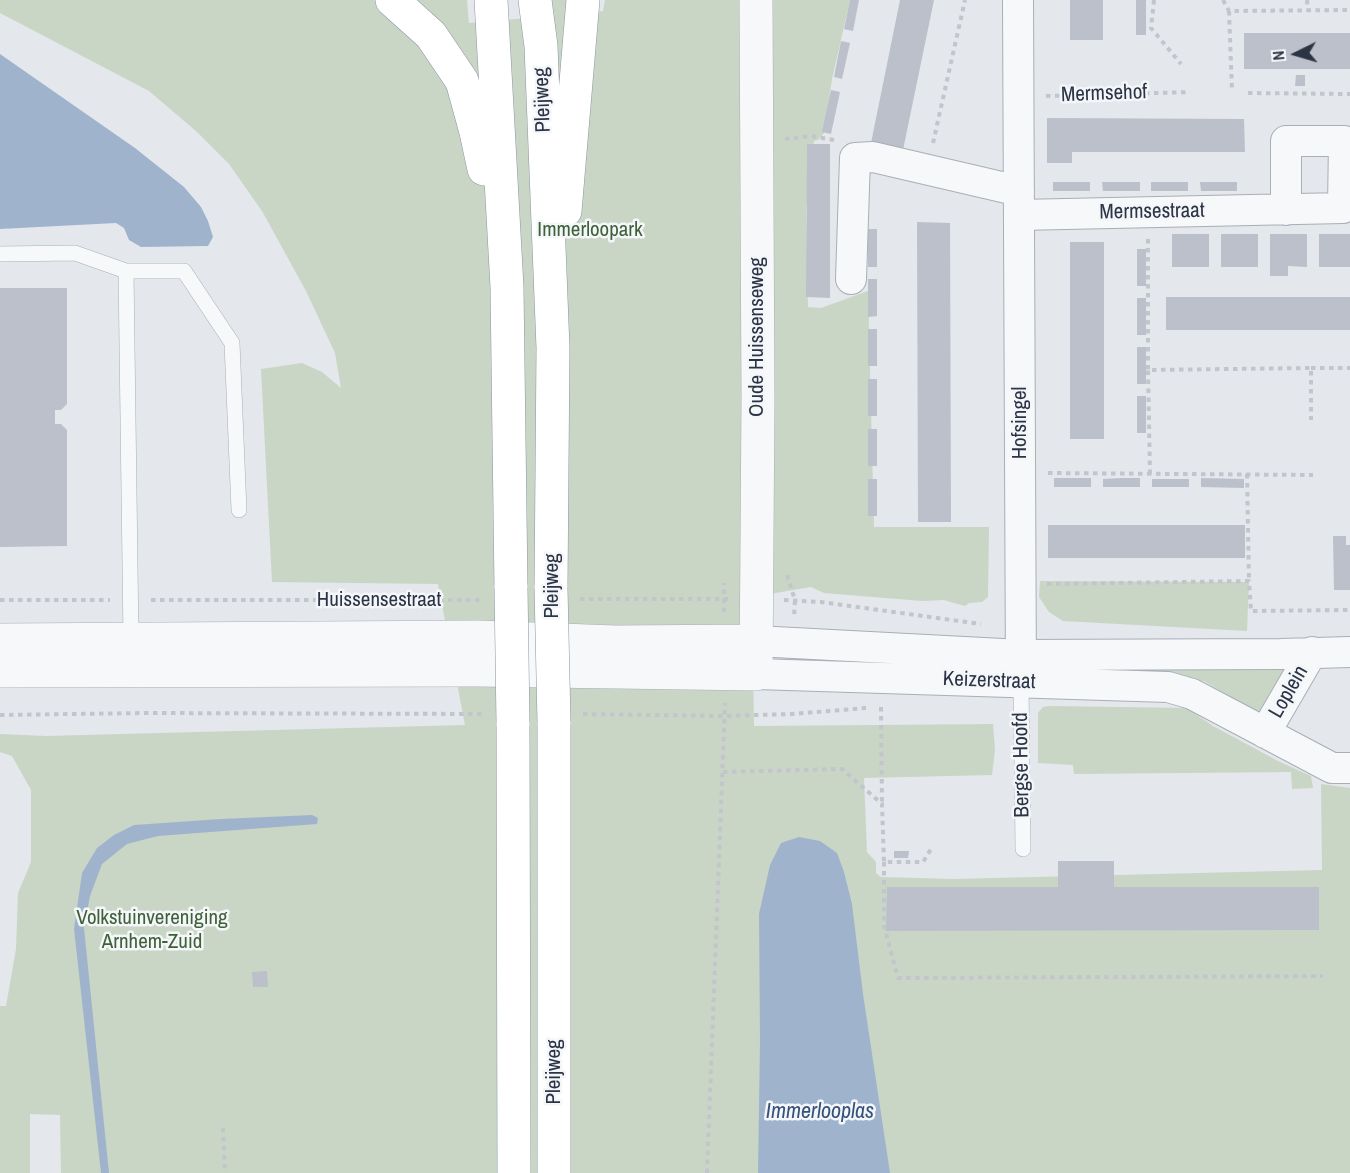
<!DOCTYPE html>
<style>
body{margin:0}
#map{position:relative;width:1350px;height:1173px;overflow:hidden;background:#e4e7ec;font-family:"Archivo Narrow",sans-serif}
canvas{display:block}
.north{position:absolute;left:1266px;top:24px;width:60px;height:60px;-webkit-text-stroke:4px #f4f6f9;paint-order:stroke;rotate:265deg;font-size:16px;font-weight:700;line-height:24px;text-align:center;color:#2b3445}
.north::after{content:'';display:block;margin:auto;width:21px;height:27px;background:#2b3445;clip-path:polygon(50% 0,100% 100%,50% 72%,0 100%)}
</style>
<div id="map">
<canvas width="1350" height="1173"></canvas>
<div class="north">N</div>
</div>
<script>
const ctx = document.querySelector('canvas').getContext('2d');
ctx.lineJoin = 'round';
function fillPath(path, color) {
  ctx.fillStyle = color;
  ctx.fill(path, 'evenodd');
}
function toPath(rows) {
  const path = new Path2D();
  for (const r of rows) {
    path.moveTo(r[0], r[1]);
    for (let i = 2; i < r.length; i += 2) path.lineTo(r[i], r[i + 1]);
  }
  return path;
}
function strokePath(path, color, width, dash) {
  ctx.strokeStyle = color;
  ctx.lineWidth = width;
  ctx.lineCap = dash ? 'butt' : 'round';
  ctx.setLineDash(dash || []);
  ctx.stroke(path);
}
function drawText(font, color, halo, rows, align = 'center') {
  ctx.font = font + ' "Archivo Narrow",sans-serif';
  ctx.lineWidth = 5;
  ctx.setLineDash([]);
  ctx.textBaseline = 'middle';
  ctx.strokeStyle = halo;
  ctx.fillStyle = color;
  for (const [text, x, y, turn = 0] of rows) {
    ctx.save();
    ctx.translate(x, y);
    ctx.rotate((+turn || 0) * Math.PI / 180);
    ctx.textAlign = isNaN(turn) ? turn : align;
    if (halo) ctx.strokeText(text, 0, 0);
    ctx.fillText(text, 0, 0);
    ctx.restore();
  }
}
fillPath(toPath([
 [0,0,374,0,382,5,413,0,467,0,469,23,552,16,551,0,578,0,577,13,603,11,605,0,850,0,832,79,824,133,818,140,814,141,806,211,808,307,821,308,868,291,874,527,989,527,988,597,982,602,969,603,965,606,944,600,922,601,824,593,811,587,752,597,754,726,993,724,995,750,992,775,864,778,867,852,876,862,876,873,881,877,953,879,1322,870,1321,784,1350,788,1350,1173,61,1173,60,1115,30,1114,30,1173,0,1173,0,1006,6,1006,16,949,18,893,31,862,31,790,12,756,0,752,0,734,46,736,465,725,438,584,272,582,261,369,302,363,322,372,341,388,335,353,306,291,262,211,229,164,197,132,149,91,0,13],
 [1040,581,1249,582,1247,631,1063,621,1049,612,1039,597],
 [1080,661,1284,664,1282,684,1258,713,1204,681,1162,674,1080,674],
 [1050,706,1187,708,1213,726,1278,761,1311,776,1313,788,1292,789,1291,772,1074,774,1073,765,1038,763,1038,713,1043,707]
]), '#c9d6c5');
fillPath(toPath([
 [0,54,135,148,184,187,201,207,208,221,213,237,208,246,141,247,129,240,124,228,116,223,0,229],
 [312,815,318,818,317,824,158,836,127,844,102,864,90,896,84,928,109,1173,101,1173,74,929,82,873,97,848,114,835,134,825,221,819],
 [799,837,820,841,837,853,844,872,852,904,863,994,890,1173,758,1173,760,1041,759,914,770,865,781,843]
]), '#9fb4cc');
fillPath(toPath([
 [850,0,859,0,853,31,844,29],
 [900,0,934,0,903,150,871,143],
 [1070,0,1103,0,1103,40,1070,40],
 [1136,0,1146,0,1146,35,1136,35],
 [1244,33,1350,33,1350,69,1244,69],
 [841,41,850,43,842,79,834,77],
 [1296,75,1305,75,1305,86,1295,86],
 [831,90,840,92,831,134,822,132],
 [1047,118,1244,119,1245,152,1072,152,1072,163,1047,163],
 [807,144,830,144,830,298,806,297],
 [1053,182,1090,182,1090,191,1053,191],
 [1102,182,1140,182,1140,191,1103,191],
 [1151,182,1188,182,1188,191,1151,191],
 [1200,182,1237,182,1237,191,1201,191],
 [917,222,950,223,951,522,918,522],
 [868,229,877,229,877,267,868,267],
 [1172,234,1209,234,1209,267,1172,267],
 [1221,234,1258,234,1258,267,1221,267],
 [1270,234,1307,234,1307,267,1288,266,1288,276,1270,276],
 [1319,234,1350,234,1350,267,1319,267],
 [1070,242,1104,242,1104,439,1070,439],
 [1137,249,1146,249,1146,286,1137,286],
 [868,279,877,279,877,316,868,317],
 [0,288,67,288,67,404,61,410,55,410,55,424,61,424,67,430,67,546,0,547],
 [1166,297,1350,297,1350,330,1166,330],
 [1137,298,1146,298,1146,335,1137,335],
 [868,329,877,329,877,366,868,366],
 [1137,347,1146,347,1146,384,1137,384],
 [868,379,877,379,877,416,868,416],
 [1137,396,1146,396,1146,433,1137,433],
 [868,429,877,429,877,466,868,466],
 [1054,478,1091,478,1091,487,1054,487],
 [1122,478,1140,478,1140,487,1103,487,1103,479],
 [1201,478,1244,479,1244,488,1201,487],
 [868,479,877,479,877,516,868,516],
 [1152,479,1189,479,1189,487,1152,487],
 [1048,525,1245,525,1245,558,1048,558],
 [1333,536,1346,536,1346,545,1350,545,1350,590,1334,590],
 [894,851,909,851,908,858,894,858],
 [1058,861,1114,861,1114,887,1319,887,1319,930,886,931,887,887,1058,887],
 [267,971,268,987,253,987,252,972]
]), '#bbc0ca');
const service = toPath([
 [0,254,75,253,126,271,131,639],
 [126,271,184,271,232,343,239,510],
 [1021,682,1023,849]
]);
const minor = toPath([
 [1018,0,1021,682],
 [1019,215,1251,210,1343,208,1344,141,1286,141,1286,210],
 [851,279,855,158,873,157,1019,191],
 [756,641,1021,655,1281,654,1350,652],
 [756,674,1168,687,1192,694,1332,768,1350,768],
 [1265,733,1312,652]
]);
const tertiary = toPath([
 [0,640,478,637,615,642,756,641],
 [0,671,477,670,756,674,758,399,756,0]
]);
const trunk = toPath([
 [392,0,431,35,462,81,476,132,484,169],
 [491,0,507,287,511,588],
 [535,0,541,46,553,348,551,588],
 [565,211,583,0],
 [554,722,554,1173],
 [513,723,514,1173]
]);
strokePath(service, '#a9aeb7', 16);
strokePath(minor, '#a9aeb7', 32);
strokePath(tertiary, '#a9aeb7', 34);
strokePath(trunk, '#8b94a3', 34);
strokePath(toPath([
 [1154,0,1151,28,1181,64],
 [1223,0,1229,11,1350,10],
 [1307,0,1308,10],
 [1229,11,1232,90],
 [1248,93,1350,94],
 [1046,96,1190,92],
 [785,139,811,136,834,140],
 [933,143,965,0],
 [1148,239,1148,370],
 [1311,368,1350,368],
 [1048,473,1313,475],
 [1150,474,1148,370,1311,368,1311,420],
 [1247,474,1249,581],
 [787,575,795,600,794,617],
 [1047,584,1249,581,1251,611,1350,610],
 [580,599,728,599],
 [0,600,110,600],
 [151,600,482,600],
 [784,600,821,602,981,624],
 [724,612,724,583],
 [881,707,882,803],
 [583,714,724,716,792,714,866,708],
 [0,715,144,713,485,714],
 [723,772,842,769,882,804,884,862,923,862,931,849],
 [884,862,884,926,898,978,1323,976],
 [223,1128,225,1173],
 [707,1173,725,703]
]), '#c2c5cb', 4, [4.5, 4.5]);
strokePath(service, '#f7f8fa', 15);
strokePath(minor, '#f7f8fa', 30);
strokePath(tertiary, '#f7f8fa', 33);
strokePath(trunk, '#fff', 33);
const trunkBridge = toPath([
 [511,588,513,723],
 [551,588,554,722]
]);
strokePath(trunkBridge, '#8b94a3', 34, []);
strokePath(trunkBridge, '#fff', 33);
drawText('21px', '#2b3445', '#f4f6f9', [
 ["Mermsehof",1104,94,-2],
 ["Pleijweg",543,100,-92],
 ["Mermsestraat",1152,212,-1],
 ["Oude Huissenseweg",757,337,-90],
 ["Hofsingel",1020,423,-90],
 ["Pleijweg",552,586,-90],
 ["Huissensestraat",379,600],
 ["Keizerstraat",989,681,2],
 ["Loplein",1289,692,-60],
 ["Bergse Hoofd",1022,765,-91],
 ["Pleijweg",554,1072,-90]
]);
drawText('21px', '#3f6138', '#f4f6f9', [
 ["Immerloopark",590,230],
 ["Volkstuinvereniging",152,918],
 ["Arnhem-Zuid",152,942]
]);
drawText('italic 22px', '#34527a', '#f4f6f9', [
 ["Immerlooplas",820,1112]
]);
</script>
